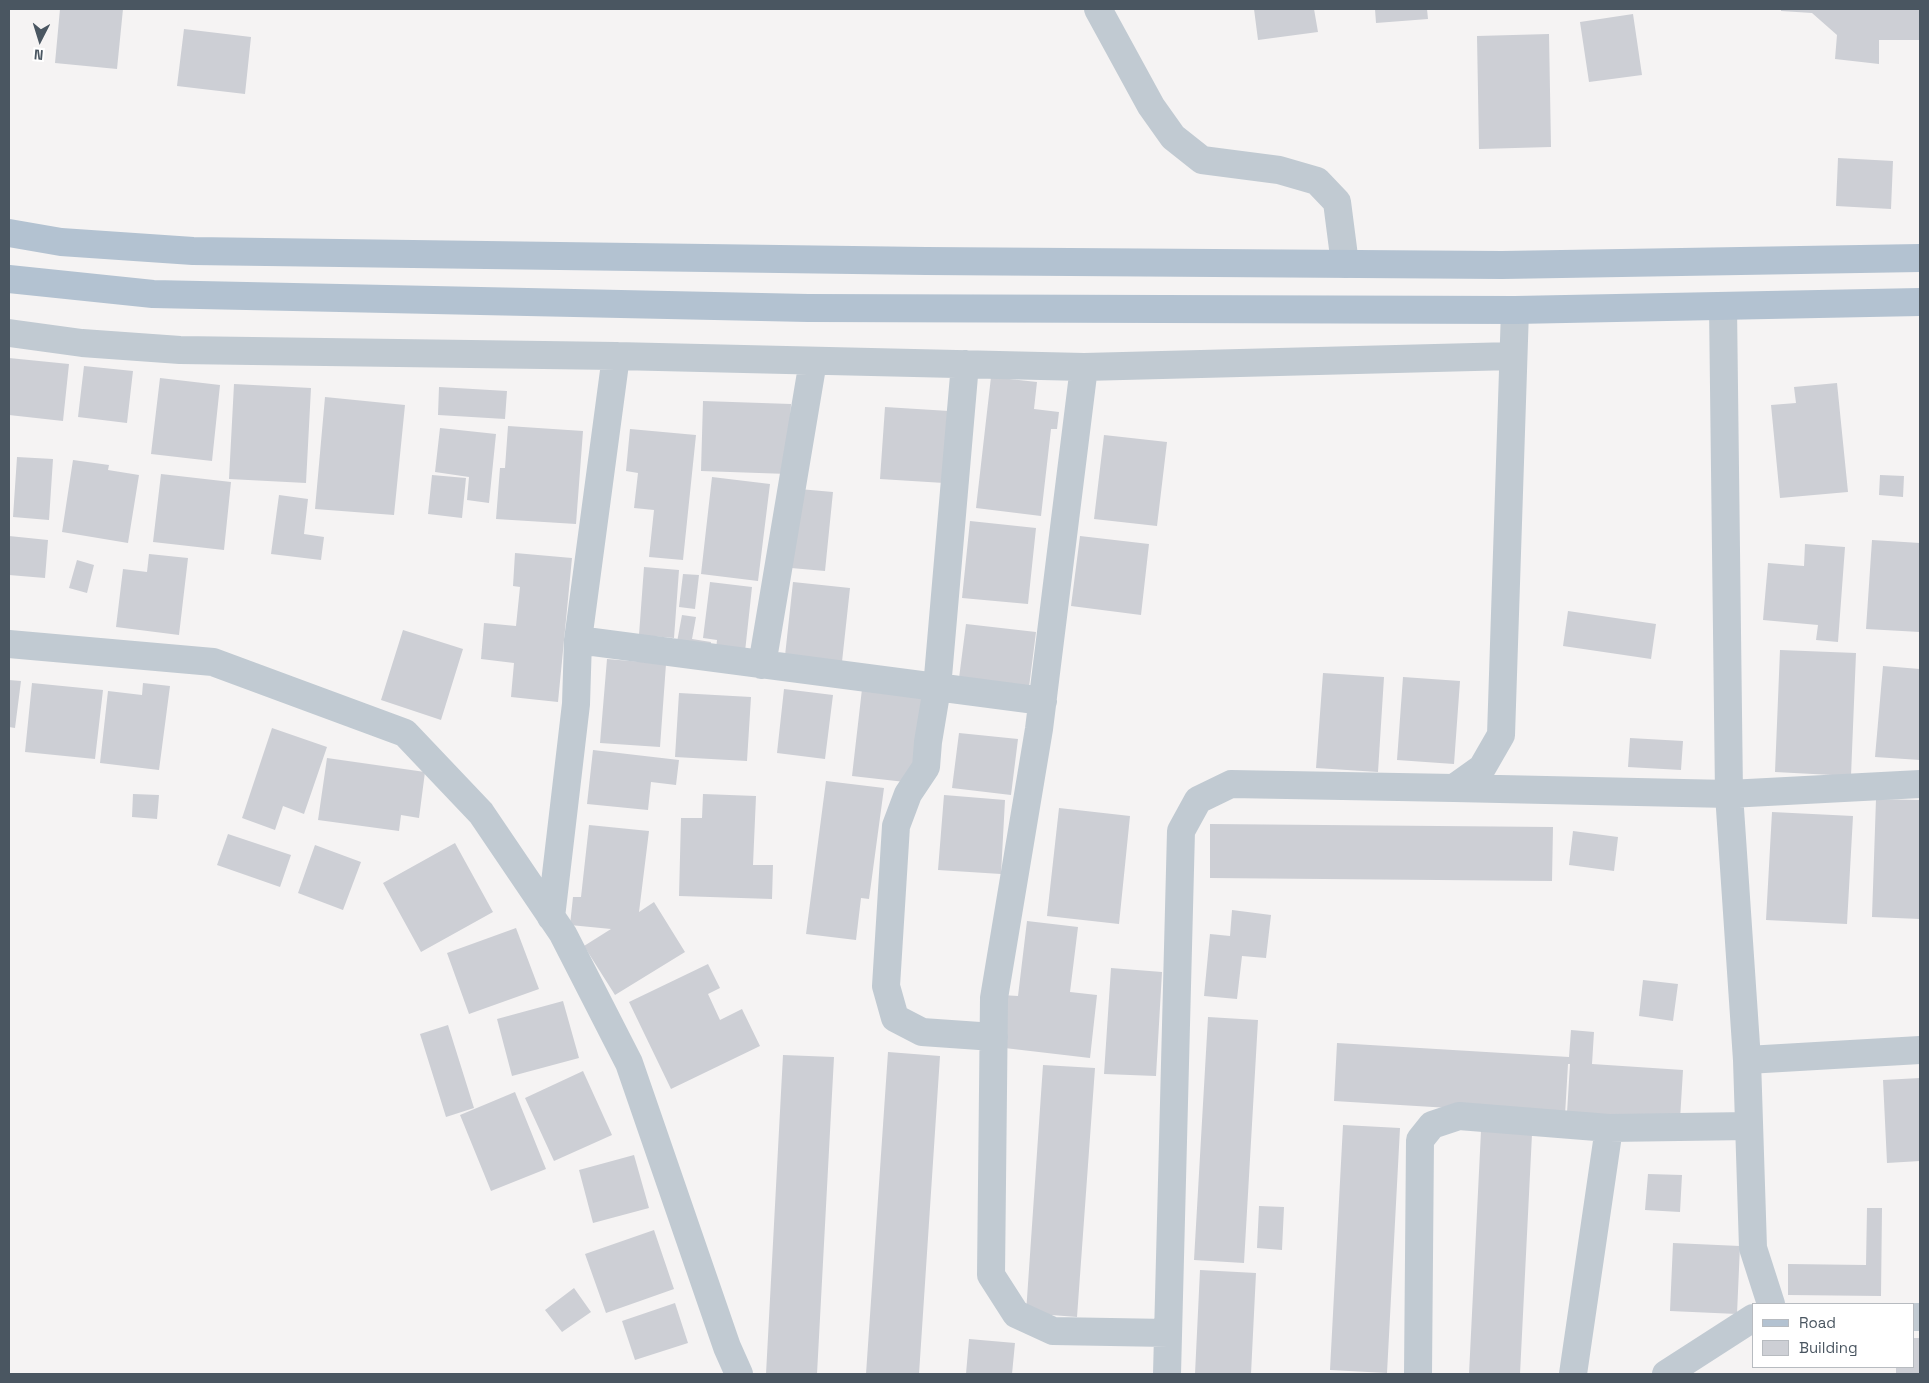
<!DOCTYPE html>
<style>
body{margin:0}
#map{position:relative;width:1929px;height:1383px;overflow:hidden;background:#f5f3f3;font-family:"Space Grotesk",sans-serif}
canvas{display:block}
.frame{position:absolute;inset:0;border:10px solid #4a5661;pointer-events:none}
.legend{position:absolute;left:1752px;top:1303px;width:162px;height:65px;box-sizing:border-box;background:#fff;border:1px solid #b7bbc0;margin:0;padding:6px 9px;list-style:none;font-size:15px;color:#4a5661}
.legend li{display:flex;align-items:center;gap:10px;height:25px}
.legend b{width:25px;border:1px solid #b7bbc0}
.north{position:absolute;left:15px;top:15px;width:50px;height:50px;-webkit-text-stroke:4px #fff;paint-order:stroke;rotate:185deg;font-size:14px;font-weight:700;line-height:20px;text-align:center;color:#4a5661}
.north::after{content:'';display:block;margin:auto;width:18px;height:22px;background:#4a5661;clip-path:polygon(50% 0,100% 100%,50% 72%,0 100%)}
</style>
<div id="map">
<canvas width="1929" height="1383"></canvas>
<div class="frame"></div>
<ul class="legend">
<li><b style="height:6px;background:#b3c2d1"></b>Road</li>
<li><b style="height:14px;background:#cdcfd5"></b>Building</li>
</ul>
<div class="north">N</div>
</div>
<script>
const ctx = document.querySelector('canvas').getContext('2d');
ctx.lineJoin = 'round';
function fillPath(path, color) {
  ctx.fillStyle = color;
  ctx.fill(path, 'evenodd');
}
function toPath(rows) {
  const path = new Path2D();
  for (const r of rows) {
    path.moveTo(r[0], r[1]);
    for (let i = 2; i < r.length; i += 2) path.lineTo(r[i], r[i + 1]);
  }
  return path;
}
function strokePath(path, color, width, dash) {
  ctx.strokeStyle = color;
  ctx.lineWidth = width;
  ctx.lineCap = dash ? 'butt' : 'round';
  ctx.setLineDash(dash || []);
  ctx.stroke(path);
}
fillPath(toPath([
 [60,9,123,9,117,69,55,63],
 [1254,9,1314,9,1318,32,1258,40],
 [1375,9,1427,9,1428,19,1376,23],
 [1781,9,1920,9,1920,40,1879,40,1879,64,1835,59,1837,35,1812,13,1781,11],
 [1633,14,1642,75,1589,82,1580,22],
 [184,29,251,37,245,94,177,86],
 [1549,34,1551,147,1479,149,1477,36],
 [1838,158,1893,161,1891,209,1836,206],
 [9,358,69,364,63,421,9,415],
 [84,366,133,371,127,423,78,417],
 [991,377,1037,382,1034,409,1059,412,1057,429,1051,429,1041,516,976,508],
 [160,378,220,385,212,461,151,454],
 [1837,383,1848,492,1780,498,1771,405,1796,403,1794,387],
 [234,384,311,388,306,483,229,479],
 [439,387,507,391,505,419,438,415],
 [325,397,405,405,394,515,315,509],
 [703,401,791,404,788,474,701,471],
 [885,407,949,411,944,483,880,479],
 [508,426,583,431,576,524,496,519,500,468,505,468],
 [440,428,496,434,489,503,467,500,469,477,435,472],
 [630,429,696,435,683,560,649,557,654,510,634,508,638,473,626,471],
 [1104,435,1167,442,1157,526,1094,519],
 [17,457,53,459,49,520,13,517],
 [73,460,109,465,108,470,139,475,128,543,62,532],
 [161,474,231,482,224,550,153,542],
 [432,475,466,478,462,518,428,514],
 [1880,475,1904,476,1903,497,1879,495],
 [712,477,770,484,758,581,701,574],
 [799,489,833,492,825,571,791,568],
 [279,495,308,499,304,534,324,537,321,560,271,554],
 [970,521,1036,528,1028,604,962,598],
 [9,536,48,540,45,578,9,575],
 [1080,536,1149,544,1141,615,1071,606],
 [1872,540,1920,543,1920,632,1866,629],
 [1805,544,1845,547,1838,642,1816,640,1818,625,1763,620,1768,563,1804,566],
 [515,553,572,558,558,702,511,697,514,663,481,659,484,623,516,626,520,587,513,586],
 [149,554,188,558,179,635,116,627,123,569,147,572],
 [77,560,94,565,87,593,69,588],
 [644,567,679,570,674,638,639,635],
 [683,574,699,575,695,609,679,607],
 [710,582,752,587,744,661,715,658,717,640,703,638],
 [793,582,850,588,841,671,784,665],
 [1568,611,1656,624,1651,659,1563,646],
 [682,615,696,617,692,639,711,642,708,659,675,653],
 [966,624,1036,632,1028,695,958,686],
 [403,630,463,649,441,720,381,700],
 [1780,650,1856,653,1851,776,1775,772],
 [607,659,666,664,660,747,600,743],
 [1883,666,1920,669,1920,760,1875,757],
 [1323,673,1384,677,1378,772,1316,768],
 [1403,677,1460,681,1454,764,1397,760],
 [9,680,21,681,15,728,9,727],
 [32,683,103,690,95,759,25,752],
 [143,683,170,686,159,770,100,763,108,691,142,695],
 [784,689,833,695,825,759,777,753],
 [862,689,924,696,914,783,852,776],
 [679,693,751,697,747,761,675,757],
 [272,728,327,747,304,814,283,806,275,830,242,818],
 [959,733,1018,739,1011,795,952,788],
 [1630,738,1683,741,1681,770,1628,767],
 [593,750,679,760,676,785,651,782,648,810,587,804],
 [327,758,425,772,419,818,401,815,399,831,318,820],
 [826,781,884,788,869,899,861,898,856,940,806,934],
 [133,794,159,795,157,819,132,817],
 [703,794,756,796,753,865,773,865,772,899,679,896,681,818,702,818],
 [944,795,1005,800,1001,874,938,870],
 [1876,799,1920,800,1920,919,1872,917],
 [1059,808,1130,816,1119,924,1047,916],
 [1772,812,1853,816,1847,924,1766,920],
 [1210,824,1553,827,1552,881,1210,878],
 [589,825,649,831,639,912,654,902,685,952,615,995,584,946,611,929,570,925,573,897,581,897],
 [1573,831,1618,837,1614,871,1569,865],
 [228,834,291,855,280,887,217,865],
 [455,843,493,912,421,952,383,883],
 [315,845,361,862,343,910,298,893],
 [1232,910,1271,915,1266,958,1242,956,1237,999,1204,996,1210,934,1230,936],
 [1027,921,1078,927,1070,992,1097,995,1090,1058,996,1047,1002,995,1018,996],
 [516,928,539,989,469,1014,447,953],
 [708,964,720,988,708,994,720,1020,742,1009,760,1046,671,1089,629,1002],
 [1111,968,1162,972,1156,1076,1104,1074],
 [1643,980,1678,984,1673,1021,1639,1016],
 [563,1001,579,1058,512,1076,497,1019],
 [1208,1017,1258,1020,1244,1263,1194,1260],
 [448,1025,474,1108,446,1117,420,1034],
 [1571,1030,1594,1032,1592,1064,1683,1070,1680,1120,1567,1113,1570,1064,1568,1064,1565,1115,1334,1101,1337,1043,1569,1057],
 [888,1052,940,1056,919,1374,866,1374],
 [783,1055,834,1057,817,1374,766,1374],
 [1043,1065,1095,1068,1077,1317,1026,1313],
 [583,1071,612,1135,554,1161,525,1098],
 [1920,1078,1920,1161,1887,1163,1883,1080],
 [515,1092,546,1169,491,1191,460,1115],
 [1343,1125,1400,1128,1387,1373,1330,1370],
 [1481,1131,1532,1134,1520,1374,1469,1374],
 [634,1155,649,1208,593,1223,579,1170],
 [1648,1174,1682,1175,1680,1212,1645,1210],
 [1259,1206,1284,1207,1282,1250,1257,1248],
 [1867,1208,1882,1208,1881,1296,1788,1295,1788,1264,1866,1265],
 [654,1230,674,1289,606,1313,585,1254],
 [1673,1243,1740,1246,1737,1314,1670,1311],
 [1200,1270,1256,1273,1251,1374,1195,1374],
 [574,1288,591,1312,562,1332,545,1310],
 [675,1303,688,1343,635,1360,622,1321],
 [1913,1338,1920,1338,1920,1374,1896,1374,1896,1367,1913,1367],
 [969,1339,1015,1343,1012,1374,966,1374]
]), '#cdcfd5');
strokePath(toPath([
 [1098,9,1151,106,1173,137,1202,160,1279,170,1317,181,1337,202,1345,264],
 [1723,306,1729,794,1747,1060,1753,1248,1771,1304],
 [9,333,82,343,180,350,616,356,1084,367,1513,356],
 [965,364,937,688,928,742,926,767,908,794,896,826,886,986,895,1018,922,1032,994,1037],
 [1084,367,1039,729,994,998,991,1275,1016,1314,1053,1331,1168,1333],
 [578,640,1043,701],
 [9,644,213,662,405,733,481,813,563,934,629,1063,727,1347,739,1374],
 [762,665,813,361],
 [1454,788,1729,794,1920,784],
 [551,917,576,704,578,640,616,356],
 [1747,1060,1920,1050],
 [1913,1317,1920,1317],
 [1167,1374,1181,831,1198,800,1231,784,1454,788,1482,768,1501,735,1515,310],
 [1418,1374,1420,1140,1432,1125,1459,1116,1609,1128,1749,1126],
 [1573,1374,1609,1128],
 [1666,1374,1753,1318]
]), '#c1cad2', 28);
strokePath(toPath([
 [9,233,61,242,193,251,926,261,1502,265,1920,258],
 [9,279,153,294,808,308,1515,310,1920,302]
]), '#b3c2d1', 28);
</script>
